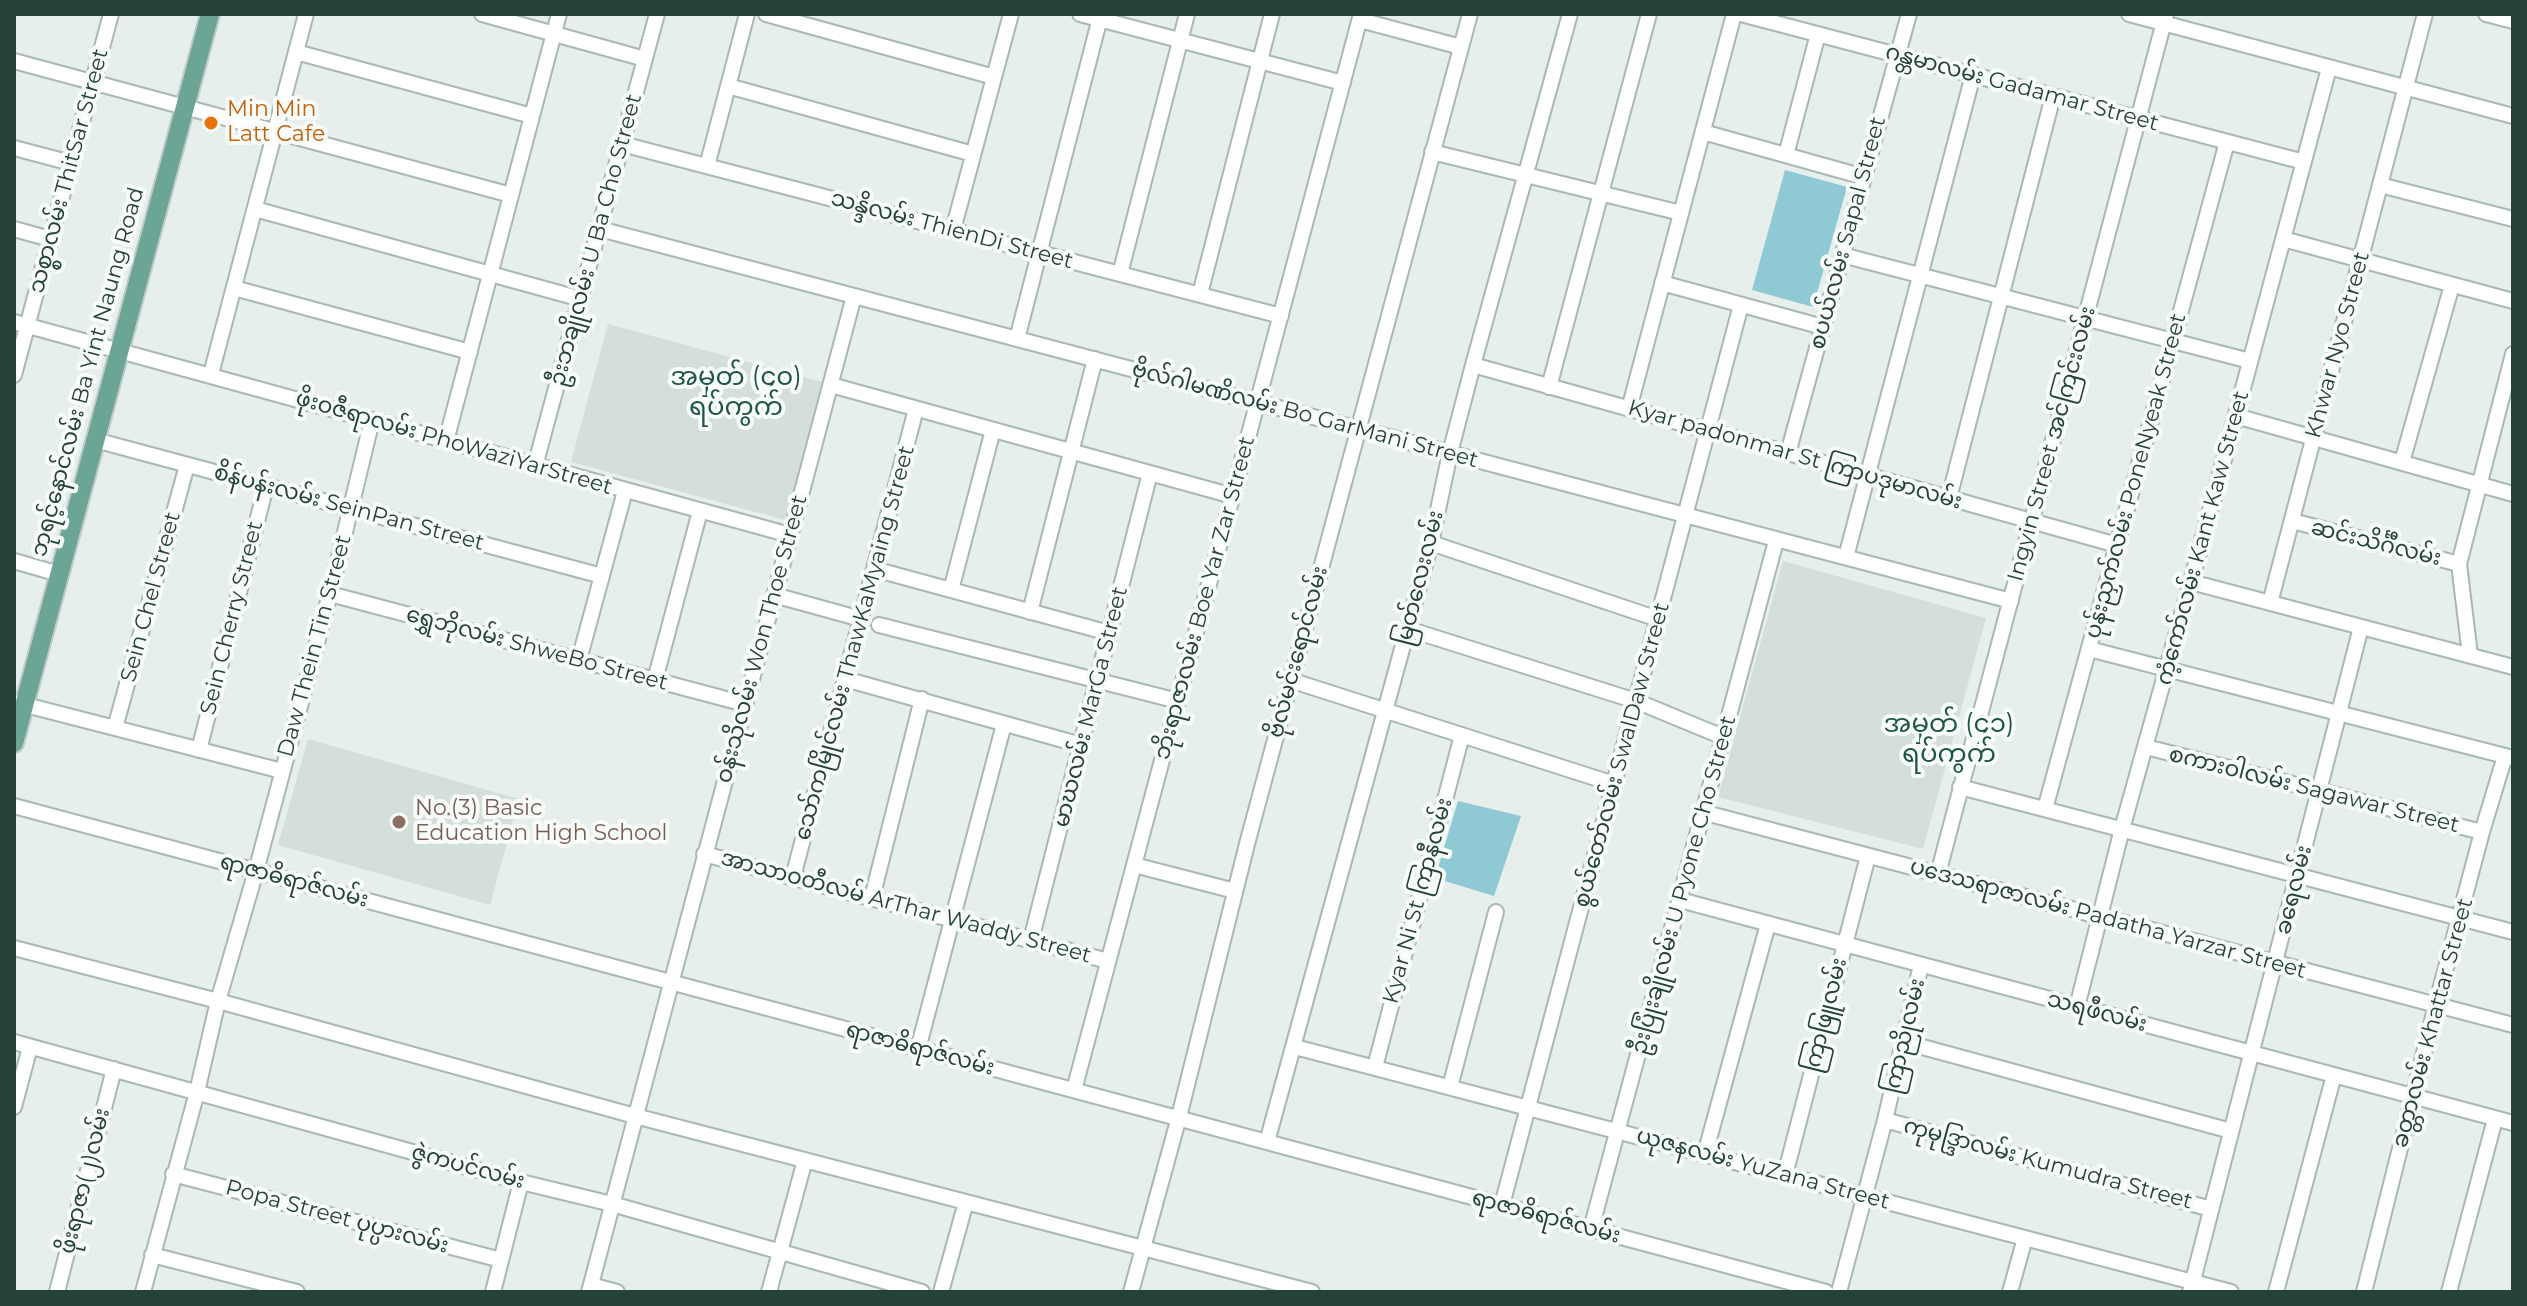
<!DOCTYPE html>
<meta charset="utf-8">
<style>
body{margin:0}
#map{position:relative;width:2527px;height:1306px;overflow:hidden;background:#e6efeb;font-family:Montserrat,sans-serif}
canvas{display:block}
.frame{position:absolute;inset:0;border:16px solid #24423a;pointer-events:none}
</style>
<div id="map">
<canvas width="2527" height="1306"></canvas>
<div class="frame"></div>
</div>
<script>
const ctx = document.querySelector('canvas').getContext('2d');
ctx.lineJoin = 'round';
function fillPath(path, color) {
  ctx.fillStyle = color;
  ctx.fill(path, 'evenodd');
}
function toPath(rows) {
  const path = new Path2D();
  for (const r of rows) {
    path.moveTo(r[0], r[1]);
    for (let i = 2; i < r.length; i += 2) path.lineTo(r[i], r[i + 1]);
  }
  return path;
}
function strokePath(path, color, width, dash) {
  ctx.strokeStyle = color;
  ctx.lineWidth = width;
  ctx.lineCap = dash ? 'butt' : 'round';
  ctx.setLineDash(dash || []);
  ctx.stroke(path);
}
function drawText(font, color, halo, rows, align = 'center') {
  ctx.font = font + ' Montserrat,"Noto Sans Myanmar",sans-serif';
  ctx.lineWidth = 8;
  ctx.setLineDash([]);
  ctx.textBaseline = 'middle';
  ctx.strokeStyle = halo;
  ctx.fillStyle = color;
  for (const [text, x, y, turn = 0] of rows) {
    ctx.save();
    ctx.translate(x, y);
    ctx.rotate((+turn || 0) * Math.PI / 180);
    ctx.textAlign = isNaN(turn) ? turn : align;
    if (halo) ctx.strokeText(text, 0, 0);
    ctx.fillText(text, 0, 0);
    ctx.restore();
  }
}
fillPath(toPath([
 [608,324,822,382,785,520,571,462],
 [1783,561,1986,618,1923,849,1718,797],
 [308,739,519,799,490,905,278,845]
]), '#d4dfda');
fillPath(toPath([
 [1785,170,1847,187,1813,307,1752,290],
 [1458,801,1521,816,1494,896,1435,878]
]), '#8ec9d4');
const minor = toPath([
 [482,14,645,59],
 [766,14,994,77],
 [1080,14,1343,83],
 [1741,14,2304,162],
 [2129,14,2513,116],
 [2486,14,2513,21],
 [1360,20,1461,47],
 [296,52,532,116],
 [14,61,511,195],
 [728,86,973,154],
 [1703,132,1864,177],
 [622,144,1281,316],
 [14,148,71,163],
 [1432,152,1681,213],
 [1786,155,1818,34],
 [707,166,747,14],
 [2380,185,2513,219],
 [255,209,581,299],
 [14,229,50,239],
 [600,229,2011,601],
 [953,230,1011,14],
 [2283,239,2513,301],
 [1842,255,2250,361],
 [1120,274,1187,14],
 [1662,283,1823,327],
 [234,288,470,352],
 [1200,294,1272,14],
 [14,322,790,535],
 [1017,339,1101,14],
 [1473,365,2117,545],
 [211,374,306,14],
 [14,375,111,14],
 [831,385,1233,496],
 [1549,387,1649,14],
 [1629,409,1734,14],
 [2236,416,2513,494],
 [95,440,602,576],
 [446,441,559,14],
 [1788,453,1909,14],
 [2402,462,2452,285],
 [535,466,657,14],
 [1949,498,2053,96],
 [2292,521,2459,564],
 [1431,543,1658,619],
 [1846,557,1973,75],
 [14,561,59,574],
 [874,569,1109,633],
 [2191,582,2513,667],
 [951,590,993,430],
 [330,594,745,704],
 [774,595,861,619],
 [2270,603,2425,14],
 [1030,612,1095,359],
 [879,625,1178,701],
 [1408,629,1636,701,1723,737],
 [2089,649,2513,758],
 [2470,655,2459,564,2513,354],
 [579,660,625,491],
 [845,679,1081,745],
 [655,680,700,511],
 [1290,680,1614,784],
 [14,702,282,771],
 [115,728,187,465],
 [2146,747,2482,832],
 [199,750,266,486],
 [1960,787,2513,932],
 [14,806,1826,1292],
 [2045,809,2227,142],
 [1702,812,2513,1025],
 [704,854,1108,961],
 [1134,865,1235,891],
 [1938,874,2166,14],
 [793,877,916,409],
 [872,898,922,699],
 [1680,900,2513,1123],
 [1031,940,1150,473],
 [14,948,218,1001,635,1116,1312,1292],
 [2077,1007,2122,829,2191,582,2329,68],
 [14,1042,521,1182,612,1204,922,1292],
 [1904,1042,2231,1131],
 [1295,1047,2231,1292],
 [918,1049,1004,724],
 [1375,1067,1462,735],
 [1450,1087,1496,912],
 [1074,1090,1361,14],
 [14,1107,30,1047],
 [1885,1120,2211,1209],
 [1267,1142,1431,543,1450,453,1473,365,1570,14],
 [1705,1154,1768,924],
 [173,1174,501,1260],
 [1785,1175,1868,856],
 [1502,1205,1741,305],
 [1591,1229,1776,541],
 [152,1255,297,1292],
 [591,1285,617,1292],
 [57,1292,114,1069],
 [143,1292,197,1092,218,1001,256,871,330,594,372,420],
 [493,1292,521,1182],
 [589,1292,854,296],
 [769,1292,805,1160],
 [941,1292,966,1202],
 [1131,1292,1179,1117,1247,844,1470,14],
 [1839,1292,1885,1120,1921,965],
 [2010,1292,2025,1238],
 [2190,1292,2361,627],
 [2276,1292,2334,1075],
 [2364,1292,2436,1005,2482,832,2505,756],
 [2449,1292,2495,1119]
]);
const major = toPath([
 [14,743,210,14]
]);
strokePath(minor, '#a8b8b2', 18);
strokePath(major, '#c2cac8', 22);
strokePath(minor, '#fff', 14);
strokePath(major, '#6aa596', 18);
for (const [x, y, r, color] of [
 [211,123,8,"#e8710a"],
 [399,822,8,"#8d6e63"]
]) {
  const dot = new Path2D();
  dot.arc(x, y, r, 0, 2 * Math.PI);
  ctx.fillStyle = color;
  ctx.fill(dot);
  strokePath(dot, '#f7fbf9', 3);
}
drawText('22px', '#24423a', '#f7fbf9', [
 ["ဂန္တမာလမ်း Gadamar Street",2022,88,15],
 ["သစ္စာလမ်း ThitSar Street",69,171,-75],
 ["သန္ဒိလမ်း ThienDi Street",952,230,15],
 ["စပယ်လမ်း Sapal Street",1848,233,-75],
 ["ဦးဘချိုလမ်း U Ba Cho Street",596,240,-75],
 ["Khwar Nyo Street",2338,345,-75],
 ["ဘုရင့်နောင်လမ်း Ba Yint Naung Road",88,372,-75],
 ["ဗိုလ်ဂါမဏိလမ်း Bo GarMani Street",1305,415,15],
 ["ဖိုးဝဇီရာလမ်း PhoWaziYarStreet",454,443,16],
 ["Ingyin Street အင်ကြင်းလမ်း",2052,444,-75],
 ["Kyar padonmar St ကြာပဒုမာလမ်း",1795,455,16],
 ["ပုန်းညှက်လမ်း PoneNyeak Street",2136,476,-75],
 ["စိန်ပန်းလမ်း SeinPan Street",349,508,15],
 ["ကံ့ကော်လမ်း Kant Kaw Street",2203,538,-75],
 ["ဆင်းသိင်္ဂီလမ်း",2376,543,14],
 ["မြတ်လေးလမ်း",1420,578,-76],
 ["Sein Chel Street",151,597,-75],
 ["ဘိုးရာဇာလမ်း Boe Yar Zar Street",1205,598,-75],
 ["Sein Cherry Street",232,618,-76],
 ["ဝန်းသိုလမ်း Won Thoe Street",762,639,-75],
 ["သော်ကမြိုင်လမ်း ThawKaMyaing Street",855,643,-75],
 ["Daw Thein Tin Street",315,646,-75],
 ["ရွှေဘိုလမ်း ShweBo Street",537,649,15],
 ["ဗိုလ်မင်းရောင်လမ်း",1298,652,-75],
 ["မာဃလမ်း MarGa Street",1091,707,-76],
 ["စွယ်တော်လမ်း SwalDaw Street",1622,755,-75],
 ["စကားဝါလမ်း Sagawar Street",2314,790,14],
 ["ရာဇာဓိရာဇ်လမ်း",294,881,15],
 ["ဦးပြုံးချိုလမ်း U Pyone Cho Street",1684,885,-75],
 ["ခရေလမ်း",2294,890,-76],
 ["Kyar Ni St ကြာနီလမ်း",1418,901,-75],
 ["အာသာဝတီလမ် ArThar Waddy Street",906,907,15],
 ["ပဒေသရာဇာလမ်း Padatha Yarzar Street",2108,919,15],
 ["သရဖီလမ်း",2097,1012,15],
 ["ကြာဖြူလမ်း",1826,1015,-76],
 ["ခတ္တာလမ်း Khattar Street",2433,1023,-75],
 ["ကြာညိုလမ်း",1905,1036,-77],
 ["ရာဇာဓိရာဇ်လမ်း",920,1049,15],
 ["ကုမုဒ္ဒြာလမ်း Kumudra Street",2048,1164,15],
 ["ဇွဲကပင်လမ်း",468,1167,15],
 ["ယုဇနလမ်း YuZana Street",1763,1169,15],
 ["ဖိုးရာဇာ(၂)လမ်း",85,1181,-76],
 ["Popa Street ပုပ္ပားလမ်း",337,1217,15],
 ["ရာဇာဓိရာဇ်လမ်း",1546,1217,15]
]);
drawText('22px', '#c56008', '#f7fbf9', [
 ["Min Min",227,110],
 ["Latt Cafe",227,135]
], 'left');
drawText('22px', '#785e54', '#f7fbf9', [
 ["No.(3) Basic",415,809],
 ["Education High School",415,834]
], 'left');
drawText('26px', '#1f5548', '#f7fbf9', [
 ["အမှတ် (၄၀)",736,377],
 ["ရပ်ကွက်",736,407],
 ["အမှတ် (၄၁)",1949,724],
 ["ရပ်ကွက်",1949,754]
]);
</script>
